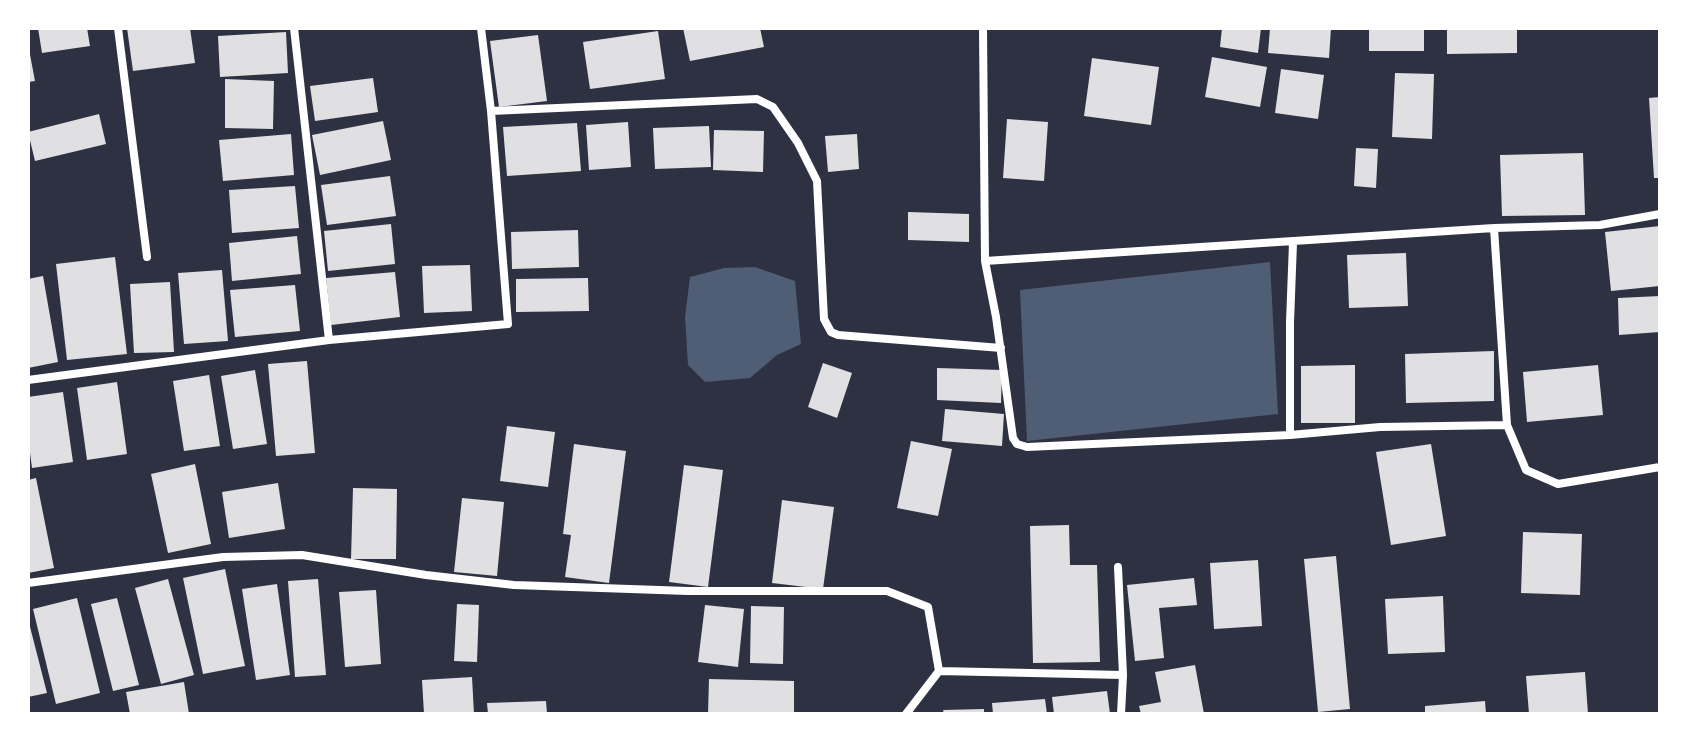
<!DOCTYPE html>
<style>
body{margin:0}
#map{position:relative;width:1688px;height:742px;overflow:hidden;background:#2d3142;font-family:"Source Sans 3",sans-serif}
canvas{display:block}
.frame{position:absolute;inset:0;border:30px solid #fff;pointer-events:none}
</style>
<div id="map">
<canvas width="1688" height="742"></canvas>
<div class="frame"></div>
</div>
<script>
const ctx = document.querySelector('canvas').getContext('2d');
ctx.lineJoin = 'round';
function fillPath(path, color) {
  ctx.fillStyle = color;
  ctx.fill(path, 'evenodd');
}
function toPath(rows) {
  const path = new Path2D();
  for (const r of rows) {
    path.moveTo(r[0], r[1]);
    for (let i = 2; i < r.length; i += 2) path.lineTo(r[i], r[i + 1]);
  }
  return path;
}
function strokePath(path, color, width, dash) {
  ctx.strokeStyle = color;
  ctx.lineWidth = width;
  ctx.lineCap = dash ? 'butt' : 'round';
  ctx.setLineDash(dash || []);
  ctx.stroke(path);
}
fillPath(toPath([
 [1270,262,1278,414,1027,441,1020,290],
 [755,267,795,281,801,344,777,355,750,378,705,382,688,365,685,317,690,277,724,268]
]), '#4f5d75');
fillPath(toPath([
 [38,28,87,28,90,46,42,53],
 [127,28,190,28,195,63,133,71],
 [683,28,760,28,764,47,690,61],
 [1222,28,1261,28,1258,53,1220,47],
 [1270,28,1331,28,1329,58,1268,53],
 [1369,28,1424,28,1424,51,1369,51],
 [1447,28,1517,28,1517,53,1447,54],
 [658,31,665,79,590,89,583,42],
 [286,32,288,73,220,77,218,36],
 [538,35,547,101,499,107,490,41],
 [28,44,35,81,28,82],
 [1212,57,1267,67,1260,107,1205,97],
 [1092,58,1159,67,1151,125,1084,116],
 [1281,69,1324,75,1318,119,1275,113],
 [1395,73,1434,74,1432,139,1392,137],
 [373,78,378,112,315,121,310,86],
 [225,79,274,81,273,129,225,128],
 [1660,97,1660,178,1654,178,1649,98],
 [99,114,106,144,35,161,28,132],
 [1007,119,1048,122,1044,181,1003,178],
 [383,121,391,160,320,175,312,135],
 [628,122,631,167,589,170,586,125],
 [577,123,581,171,507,176,503,127],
 [709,126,711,167,655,169,653,128],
 [714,130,764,131,763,172,713,170],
 [291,134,294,175,223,181,219,140],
 [857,134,859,169,828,172,825,136],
 [1356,148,1378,149,1376,188,1354,186],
 [1583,153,1585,215,1502,216,1500,155],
 [390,176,396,216,327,225,321,185],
 [295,186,299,228,232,233,229,190],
 [908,212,969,214,969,242,908,240],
 [391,224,395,264,328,271,324,231],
 [1660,226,1660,286,1611,291,1605,232],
 [578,230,579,267,512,269,511,232],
 [297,236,301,274,232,281,229,243],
 [1406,253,1408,306,1349,308,1347,255],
 [115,257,127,354,67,360,56,264],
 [470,265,472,311,424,313,422,266],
 [222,270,228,341,184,344,178,273],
 [395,272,400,317,331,325,326,278],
 [43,276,58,362,28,368,28,279],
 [588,278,589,311,516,312,516,279],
 [170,282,174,352,134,353,130,284],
 [295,285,300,331,235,337,230,290],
 [1660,296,1660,332,1619,335,1618,298],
 [1494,351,1494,401,1406,403,1405,354],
 [307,361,315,453,276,456,268,364],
 [823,363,852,373,837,418,808,407],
 [1355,365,1355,423,1301,423,1301,366],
 [1598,365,1603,415,1527,422,1523,372],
 [937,368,1002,370,1001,403,937,400],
 [255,370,267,444,233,449,221,376],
 [209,375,220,446,184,451,173,381],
 [117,382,127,454,87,460,77,388],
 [63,392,73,462,32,468,28,438,28,397],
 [945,409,1004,414,1002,446,942,441],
 [507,426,555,432,548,487,500,481],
 [911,441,952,449,938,516,897,508],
 [574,444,626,451,609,583,565,577,571,535,563,534],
 [1431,444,1446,536,1391,545,1376,452],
 [195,464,211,544,168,553,151,474],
 [684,465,723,470,708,587,669,582],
 [36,478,54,568,28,573,28,480],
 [278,483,285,529,229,538,222,492],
 [353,488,397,489,396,559,351,559],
 [462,498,504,502,497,576,454,572],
 [782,500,834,507,823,589,772,583],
 [1069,525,1070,565,1097,565,1100,662,1033,663,1030,526],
 [1523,532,1582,534,1580,595,1521,593],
 [1336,556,1350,709,1318,712,1304,559],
 [1258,560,1262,626,1214,629,1210,563],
 [225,569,245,666,203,674,183,578],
 [1194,578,1197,605,1159,608,1164,658,1135,661,1127,585],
 [168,579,194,675,161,684,135,588],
 [318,579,326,675,295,677,288,581],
 [277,584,290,675,256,680,242,589],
 [376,590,381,664,345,667,339,592],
 [1443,596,1445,652,1388,654,1385,599],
 [77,598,100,693,56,704,33,609],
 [117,598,139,685,113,691,91,604],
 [457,604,479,605,477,662,454,661],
 [705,605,744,609,738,667,698,662],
 [751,606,784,607,783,664,750,663],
 [28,619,47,693,28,697],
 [1195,665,1204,714,1141,714,1139,706,1161,702,1155,672],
 [1585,672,1588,714,1529,714,1526,676],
 [472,677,474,714,424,714,422,680],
 [709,679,794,681,794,714,708,714],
 [184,682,189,714,130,714,126,692],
 [1107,691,1110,714,1054,714,1052,697],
 [1045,699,1047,714,993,714,992,703],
 [546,701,547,714,488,714,487,703],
 [1485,701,1486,714,1425,714,1425,706],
 [984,709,984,714,944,714,943,710]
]), '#e0e0e3');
strokePath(toPath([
 [118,28,147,257],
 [294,28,329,340],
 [983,28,985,261,996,317,1013,438,1017,444,1027,447,1290,435,1290,322,1293,243],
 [491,111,757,99,773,107,798,143,817,181,824,319,831,332,838,335,1001,348],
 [1494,228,1507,425,1526,470,1558,484,1660,467],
 [985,261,1494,228,1600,225,1660,214],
 [28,380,329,340,508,324,491,111,481,28],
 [1290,435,1380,427,1507,425],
 [1118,567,1123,675,1121,714],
 [28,583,223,557,302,555,426,575,514,585,688,591,887,591,928,607,939,671,1123,675],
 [906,714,939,671]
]), '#fff', 8);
</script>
